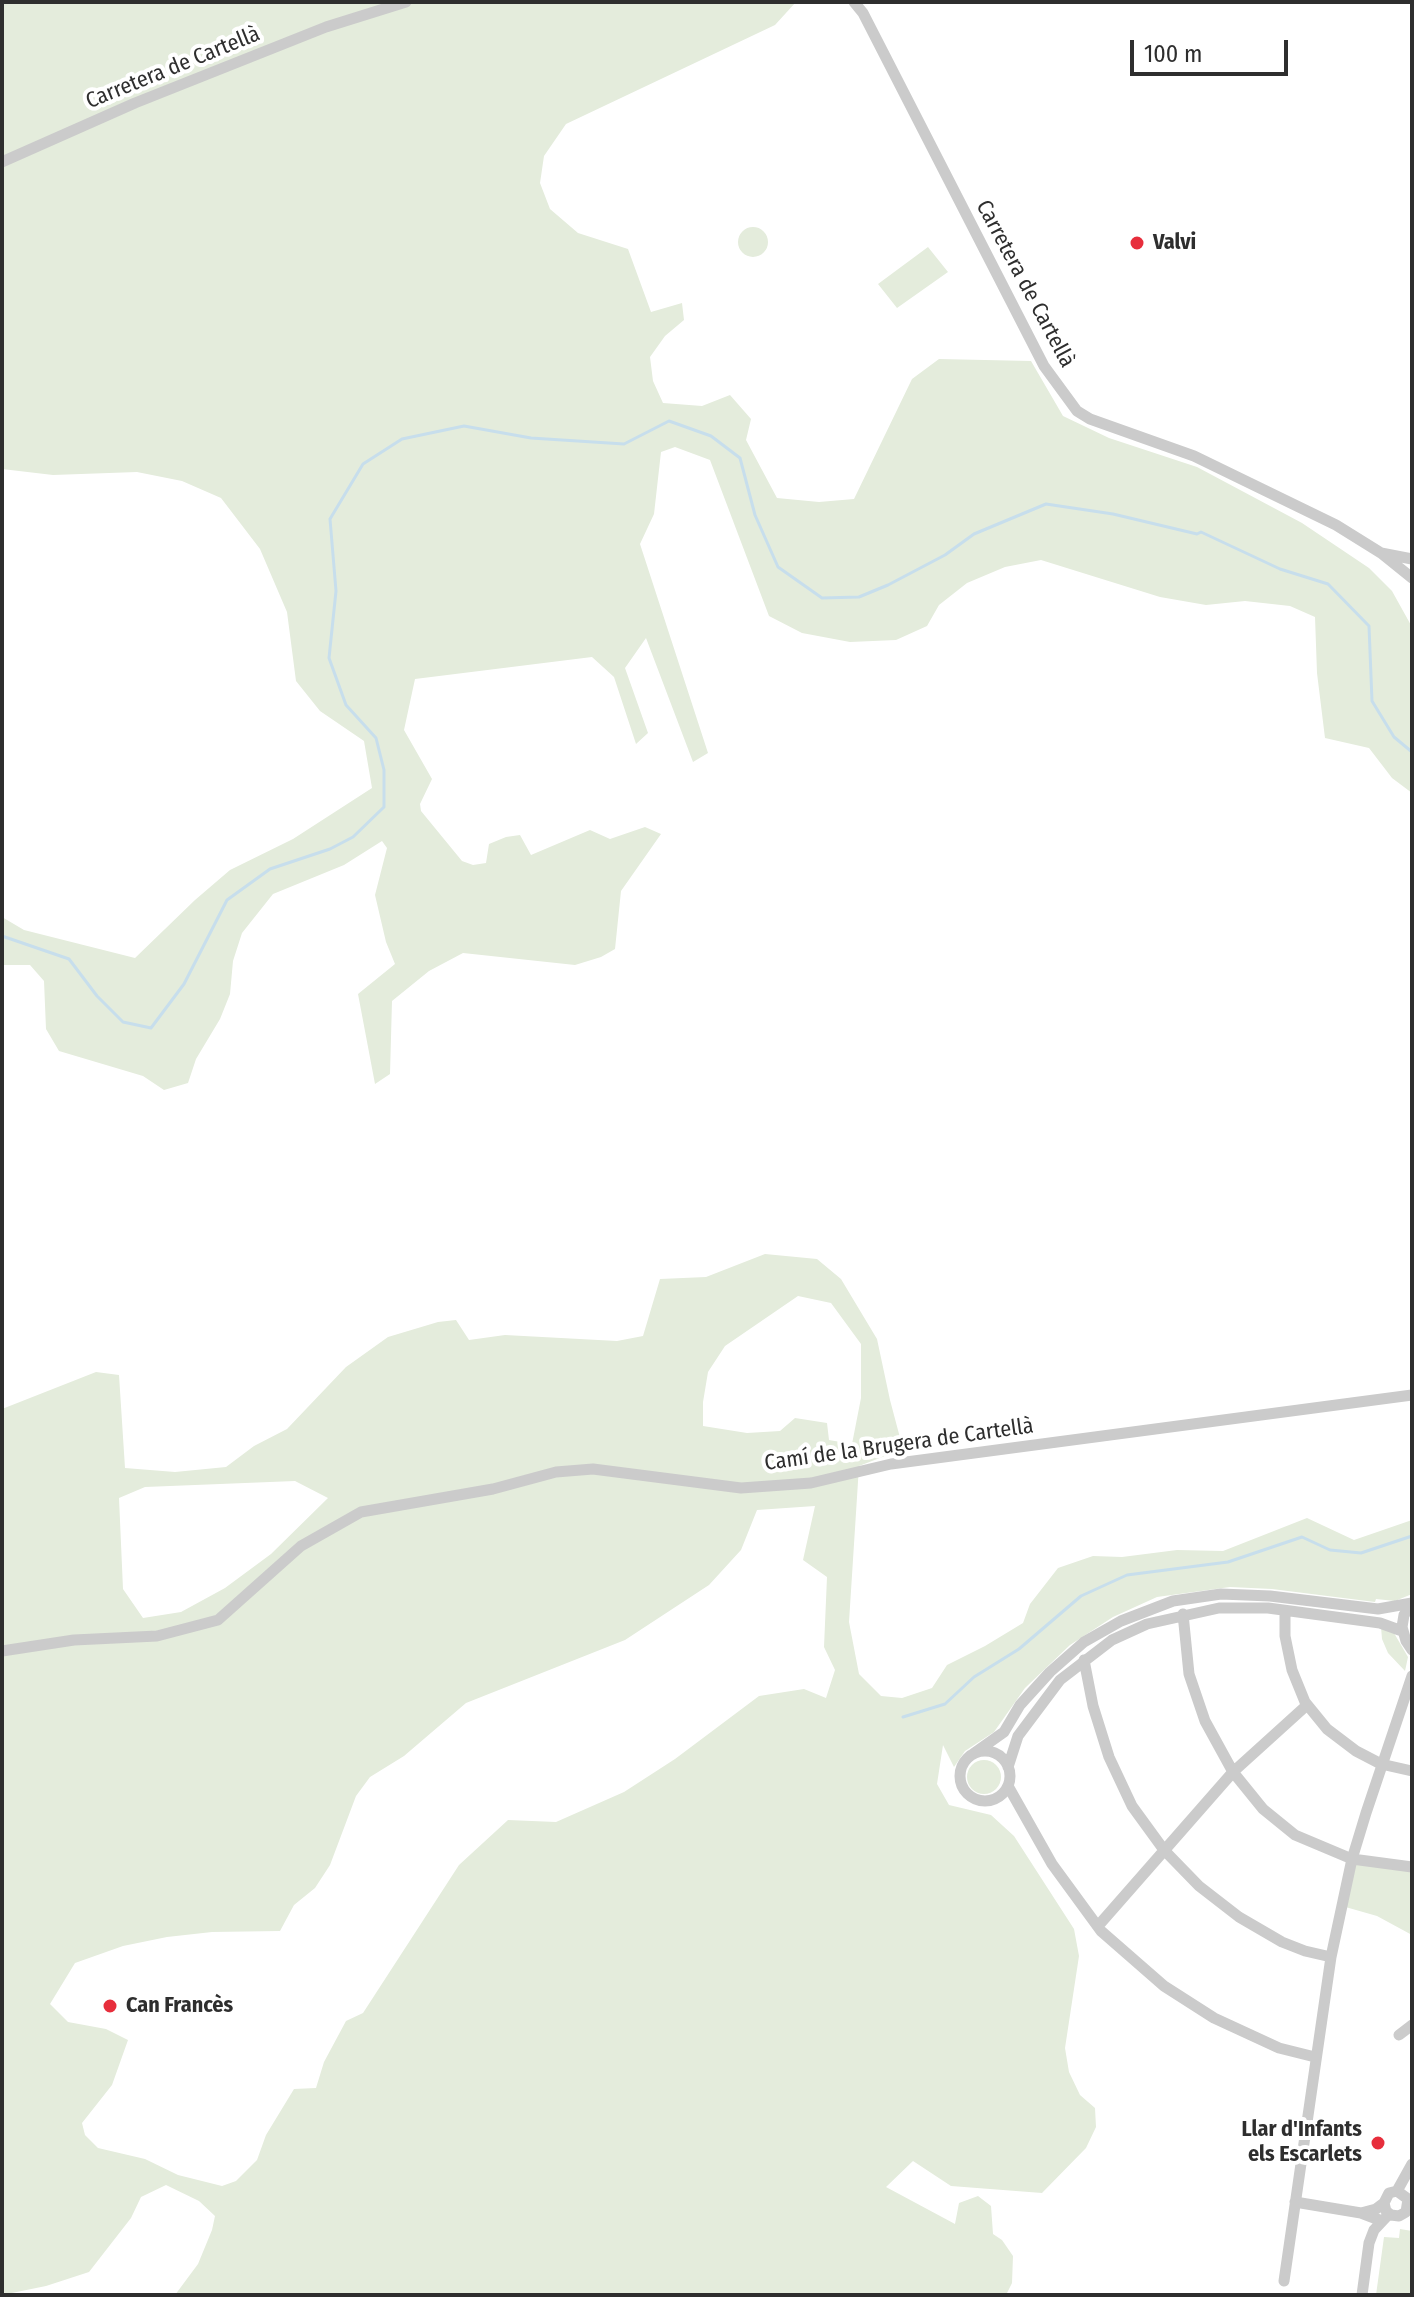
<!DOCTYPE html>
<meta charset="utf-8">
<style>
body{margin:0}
#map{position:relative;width:1414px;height:2297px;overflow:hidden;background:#fff;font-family:"Fira Sans Condensed",sans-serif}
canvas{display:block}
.frame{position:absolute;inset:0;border:4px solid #2e2e2e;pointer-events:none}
.scale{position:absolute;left:1130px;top:40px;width:158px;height:36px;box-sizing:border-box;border:4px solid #2e2e2e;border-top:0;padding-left:10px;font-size:24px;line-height:28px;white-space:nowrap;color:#2e2e2e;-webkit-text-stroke:6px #fff;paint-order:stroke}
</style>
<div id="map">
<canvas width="1414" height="2297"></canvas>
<div class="frame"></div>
<div class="scale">100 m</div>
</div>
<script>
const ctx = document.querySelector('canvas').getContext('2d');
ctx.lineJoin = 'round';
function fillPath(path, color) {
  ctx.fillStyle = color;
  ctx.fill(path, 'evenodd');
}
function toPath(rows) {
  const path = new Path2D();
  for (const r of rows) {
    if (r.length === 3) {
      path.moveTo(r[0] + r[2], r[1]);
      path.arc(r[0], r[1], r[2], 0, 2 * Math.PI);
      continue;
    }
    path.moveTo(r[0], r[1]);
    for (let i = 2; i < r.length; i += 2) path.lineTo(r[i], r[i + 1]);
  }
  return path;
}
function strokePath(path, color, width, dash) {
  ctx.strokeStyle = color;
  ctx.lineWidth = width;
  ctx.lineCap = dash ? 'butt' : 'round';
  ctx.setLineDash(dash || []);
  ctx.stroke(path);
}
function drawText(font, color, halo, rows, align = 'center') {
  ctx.font = font + ' "Fira Sans Condensed",sans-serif';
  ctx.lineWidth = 8;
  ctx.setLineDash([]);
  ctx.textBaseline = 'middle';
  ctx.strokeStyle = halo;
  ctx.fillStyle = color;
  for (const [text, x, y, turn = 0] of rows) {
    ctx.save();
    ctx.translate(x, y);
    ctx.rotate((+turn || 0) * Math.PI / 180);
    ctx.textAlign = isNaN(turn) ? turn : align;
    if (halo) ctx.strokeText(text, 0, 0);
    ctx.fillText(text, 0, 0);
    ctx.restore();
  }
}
fillPath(toPath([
 [2,2,796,2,775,25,566,124,544,156,540,183,550,209,578,233,628,249,651,312,682,303,684,320,665,336,650,357,653,381,663,403,702,406,730,395,751,419,746,440,777,498,819,502,854,499,912,379,939,359,1031,361,1063,416,1109,438,1197,467,1302,523,1369,568,1392,591,1412,627,1412,793,1392,778,1369,748,1325,738,1317,673,1315,617,1290,606,1245,601,1206,605,1160,597,1041,560,1005,567,967,583,939,605,927,626,896,640,850,642,802,633,769,616,710,460,675,447,661,452,654,514,640,544,708,753,693,762,646,638,625,668,648,733,636,744,614,677,592,657,415,679,404,730,432,779,420,804,421,811,462,861,473,865,486,863,489,844,506,837,520,835,531,855,590,830,610,839,645,827,661,834,621,891,615,949,601,957,575,965,463,953,429,971,392,1001,390,1074,375,1084,358,994,395,964,386,942,375,895,387,848,382,841,344,865,273,894,242,933,233,961,230,994,220,1019,196,1059,188,1083,164,1090,143,1076,59,1051,46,1029,44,981,30,965,2,965,2,917,24,930,135,958,195,900,230,870,293,839,372,788,364,741,320,711,296,681,287,612,260,549,221,498,182,481,137,472,53,475,2,469],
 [753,242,15],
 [928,247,948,272,897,308,878,284],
 [765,1254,817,1259,841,1279,877,1339,890,1400,903,1449,859,1466,849,1622,859,1674,881,1696,902,1698,932,1688,947,1665,985,1646,1023,1623,1030,1604,1058,1568,1093,1556,1122,1557,1177,1550,1223,1551,1307,1518,1354,1540,1412,1520,1412,1594,1395,1601,1376,1599,1375,1602,1272,1589,1230,1587,1157,1597,1113,1617,1070,1645,1025,1688,994,1732,965,1751,954,1767,943,1745,937,1784,949,1805,991,1815,1014,1836,1074,1929,1079,1956,1065,2048,1069,2072,1080,2095,1095,2108,1096,2127,1086,2148,1042,2193,951,2186,913,2161,886,2187,955,2224,959,2203,978,2196,991,2206,993,2234,1002,2240,1013,2256,1012,2283,1006,2295,175,2295,198,2264,212,2230,215,2216,199,2201,166,2185,141,2197,131,2218,89,2272,46,2286,2,2295,2,1409,96,1372,119,1375,125,1468,175,1472,226,1467,254,1446,287,1429,346,1367,388,1337,438,1322,456,1320,469,1340,505,1335,617,1341,643,1336,660,1279,706,1277],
 [798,1296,831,1303,861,1344,861,1398,852,1444,829,1440,827,1423,795,1418,780,1431,747,1433,703,1426,703,1402,708,1372,725,1346],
 [295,1481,328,1498,271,1554,225,1588,181,1612,143,1618,123,1589,119,1498,145,1487],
 [815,1506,803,1560,827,1577,824,1647,835,1670,826,1698,804,1689,759,1696,675,1759,624,1792,556,1822,508,1820,459,1865,363,2013,346,2021,324,2062,316,2088,294,2089,266,2135,257,2160,236,2181,222,2186,178,2175,145,2159,98,2148,85,2135,82,2123,112,2085,128,2040,106,2029,68,2022,50,2004,75,1963,123,1946,167,1937,212,1932,280,1931,294,1905,315,1888,330,1865,356,1796,370,1777,404,1756,466,1703,625,1640,709,1585,741,1550,757,1510],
 [1381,1627,1394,1633,1408,1657,1405,1671,1388,1653,1382,1639],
 [984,1777,17],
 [1352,1859,1412,1867,1412,1935,1377,1916,1342,1906],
 [1400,2229,1412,2231,1412,2295,1376,2295,1384,2237,1399,2238]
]), '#e4ecdc');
strokePath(toPath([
 [2,936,69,959,97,996,123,1022,151,1028,184,984,227,900,270,869,330,849,353,837,384,807,384,770,376,738,346,705,329,658,336,591,330,519,363,464,402,439,464,426,531,438,624,444,669,421,711,436,740,458,755,515,778,567,822,598,859,597,888,585,945,555,974,534,1046,504,1113,514,1197,534,1201,532,1280,569,1328,584,1369,626,1372,701,1394,737,1412,752],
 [903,1717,945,1704,974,1677,1019,1649,1081,1596,1127,1575,1228,1562,1302,1537,1330,1550,1361,1553,1412,1536]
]), '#c7deec', 3);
strokePath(toPath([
 [854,2,863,13,1044,366,1077,411,1090,419,1194,456,1336,525,1381,553,1412,578],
 [2,162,135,103,326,27,406,2],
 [1381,553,1412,559],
 [1412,1604,1404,1615,1402,1627,1406,1641,1412,1650],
 [1285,1611,1285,1636,1292,1670,1305,1702,1327,1729,1356,1751,1381,1764,1412,1771],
 [1183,1614,1189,1674,1205,1721,1233,1772,1263,1809,1295,1835,1352,1859,1412,1867],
 [2,1651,74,1640,157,1636,218,1620,301,1546,361,1512,493,1489,556,1472,593,1469,741,1488,811,1483,891,1464,1412,1395],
 [1084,1660,1093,1706,1109,1757,1132,1806,1164,1850,1199,1886,1239,1917,1282,1942,1305,1951,1331,1957],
 [985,1776,25],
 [973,1754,1004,1732,1020,1705,1050,1672,1084,1642,1121,1621,1173,1601,1221,1594,1270,1596,1378,1609,1412,1603],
 [1008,1767,1018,1736,1060,1680,1112,1640,1147,1624,1219,1608,1268,1608,1380,1623,1402,1631],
 [1008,1786,1052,1864,1101,1931,1164,1986,1214,2018,1279,2048,1315,2057],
 [1098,1926,1233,1772,1307,1705],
 [1399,2035,1412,2025],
 [1397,2191,1412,2164],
 [1295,2202,1361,2213,1382,2221],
 [1384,2203,1386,2211,1391,2215,1399,2216,1406,2212,1408,2199,1397,2191],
 [1361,2213,1376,2209,1384,2203,1389,2193,1397,2191],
 [1284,2281,1331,1957,1352,1859,1366,1813,1412,1676],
 [1362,2295,1369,2243,1374,2230,1389,2214]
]), '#cbcbcb', 11);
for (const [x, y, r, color] of [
 [1137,243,8,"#e72e3c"],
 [110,2006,8,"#e72e3c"],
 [1378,2143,8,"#e72e3c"]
]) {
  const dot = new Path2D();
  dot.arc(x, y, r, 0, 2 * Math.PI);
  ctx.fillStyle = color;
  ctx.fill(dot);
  strokePath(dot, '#fff', 3);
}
drawText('22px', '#2e2e2e', '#fff', [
 ["Carretera de Cartellà",173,68,-22],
 ["Carretera de Cartellà",1025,284,62],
 ["Camí de la Brugera de Cartellà",899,1445,-8]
]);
drawText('bold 22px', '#2e2e2e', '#fff', [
 ["Valvi",1153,243],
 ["Can Francès",126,2006],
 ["Llar d'Infants",1362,2130,"right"],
 ["els Escarlets",1362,2155,"right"]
], 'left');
</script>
